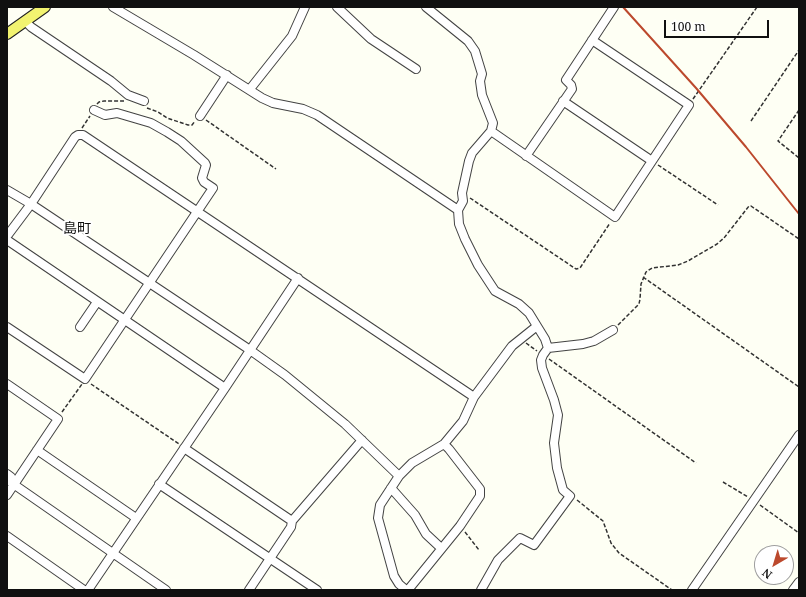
<!DOCTYPE html>
<meta charset="utf-8">
<style>
body{margin:0}
#map{position:relative;width:806px;height:597px;overflow:hidden;background:#fefff4;font-family:"Noto Serif",serif}
canvas{display:block}
.frame{position:absolute;inset:0;border:8px solid #101010;pointer-events:none}
.north{position:absolute;left:754px;top:545px;width:40px;height:40px;box-sizing:border-box;background:#fff;border:1px solid #9f9f9f;border-radius:50%;rotate:218deg;font-size:11px;font-weight:700;line-height:16px;text-align:center;color:#101010}
.north::after{content:'';display:block;margin:auto;width:14px;height:18px;background:#bc492d;clip-path:polygon(50% 0,100% 100%,50% 72%,0 100%)}
.scale{position:absolute;left:664px;top:20px;width:105px;height:18px;box-sizing:border-box;border:2px solid #101010;border-top:0;padding-left:5px;font-size:12px;line-height:14px;white-space:nowrap;color:#101010;-webkit-text-stroke:3px #fff;paint-order:stroke}
</style>
<div id="map">
<canvas width="806" height="597"></canvas>
<div class="frame"></div>
<div class="north">N</div>
<div class="scale">100 m</div>
</div>
<script>
const ctx = document.querySelector('canvas').getContext('2d');
ctx.lineJoin = 'round';
function toPath(rows) {
  const path = new Path2D();
  for (const r of rows) {
    path.moveTo(r[0], r[1]);
    for (let i = 2; i < r.length; i += 2) path.lineTo(r[i], r[i + 1]);
  }
  return path;
}
function strokePath(path, color, width, dash) {
  ctx.strokeStyle = color;
  ctx.lineWidth = width;
  ctx.lineCap = dash ? 'butt' : 'round';
  ctx.setLineDash(dash || []);
  ctx.stroke(path);
}
function drawText(font, color, halo, rows, align = 'center') {
  ctx.font = font + ' "Noto Serif","Noto Sans JP",serif';
  ctx.lineWidth = 4;
  ctx.setLineDash([]);
  ctx.textBaseline = 'middle';
  ctx.strokeStyle = halo;
  ctx.fillStyle = color;
  for (const [text, x, y, turn = 0] of rows) {
    ctx.save();
    ctx.translate(x, y);
    ctx.rotate((+turn || 0) * Math.PI / 180);
    ctx.textAlign = isNaN(turn) ? turn : align;
    if (halo) ctx.strokeText(text, 0, 0);
    ctx.fillText(text, 0, 0);
    ctx.restore();
  }
}
const minor = toPath([
 [113,7,194,55,262,98,273,103,303,109,317,115,458,210],
 [337,7,371,39,416,69],
 [25,21,31,27,111,81,128,95,144,101],
 [250,89,292,36,305,7],
 [563,101,652,161],
 [200,116,227,75],
 [491,131,615,217,689,105,592,40],
 [526,156,572,89,571,85,566,80,614,7],
 [7,190,31,204,250,350,285,375,345,424,399,476],
 [7,236,31,204,75,137,78,135,83,135,474,397],
 [7,240,225,388],
 [537,326,545,339,548,348],
 [7,327,85,379,213,188,204,182,202,178,206,165,205,163,181,141,167,132,151,123,117,113,105,115,94,110],
 [80,327,97,302],
 [7,384,58,419,7,495],
 [184,448,292,521,291,527,249,590],
 [37,450,136,518],
 [7,474,11,477,9,481,166,590],
 [159,484,317,590],
 [391,488,415,515,426,534,441,548],
 [292,521,362,440],
 [7,536,84,590],
 [88,590,225,388,298,278],
 [406,590,399,584,394,576,378,518,380,505,399,476,412,463,444,444,463,421,474,397,512,346,537,326,529,313,519,304,495,291,478,265,465,239,459,224,458,210,463,201,462,193,469,161,472,153,491,131,493,123,482,95,480,81,482,74,475,51,468,41,426,7],
 [408,590,460,526,480,496,480,489,449,449,444,444],
 [481,590,498,560,520,538,534,545,570,496,563,490,557,468,554,443,558,415,554,400,542,368,541,360,543,355,548,348,583,344,594,341,613,330],
 [692,590,799,435],
 [793,590,799,582]
]);
const major = toPath([
 [7,34,45,7]
]);
strokePath(minor, '#434343', 10);
strokePath(major, '#212121', 12);
strokePath(toPath([
 [693,99,757,7],
 [97,104,99,102,104,101,124,101],
 [147,108,158,112,167,118,188,125,192,125,195,121],
 [799,110,778,141,799,158],
 [206,120,276,169],
 [751,121,799,50],
 [82,128,90,116],
 [658,165,718,205],
 [470,198,576,269,580,268,610,223],
 [643,277,799,387],
 [618,325,639,304,640,299,641,284,646,272,652,268,678,265,688,261,717,244,724,238,749,206,751,206,799,239],
 [526,343,537,351],
 [549,359,696,463],
 [91,384,179,444],
 [62,412,82,384],
 [723,482,748,497],
 [577,500,603,521,611,543,619,553,672,590],
 [760,505,799,533],
 [465,532,479,550]
]), '#323232', 1.5, [4, 2]);
strokePath(minor, '#fff', 8);
strokePath(major, '#f2f370', 10);
strokePath(toPath([
 [623,7,696,88,746,147,799,214]
]), '#bc492d', 2);
drawText('14px', '#101010', '#fff', [
 ["島町",77,229]
]);
</script>
